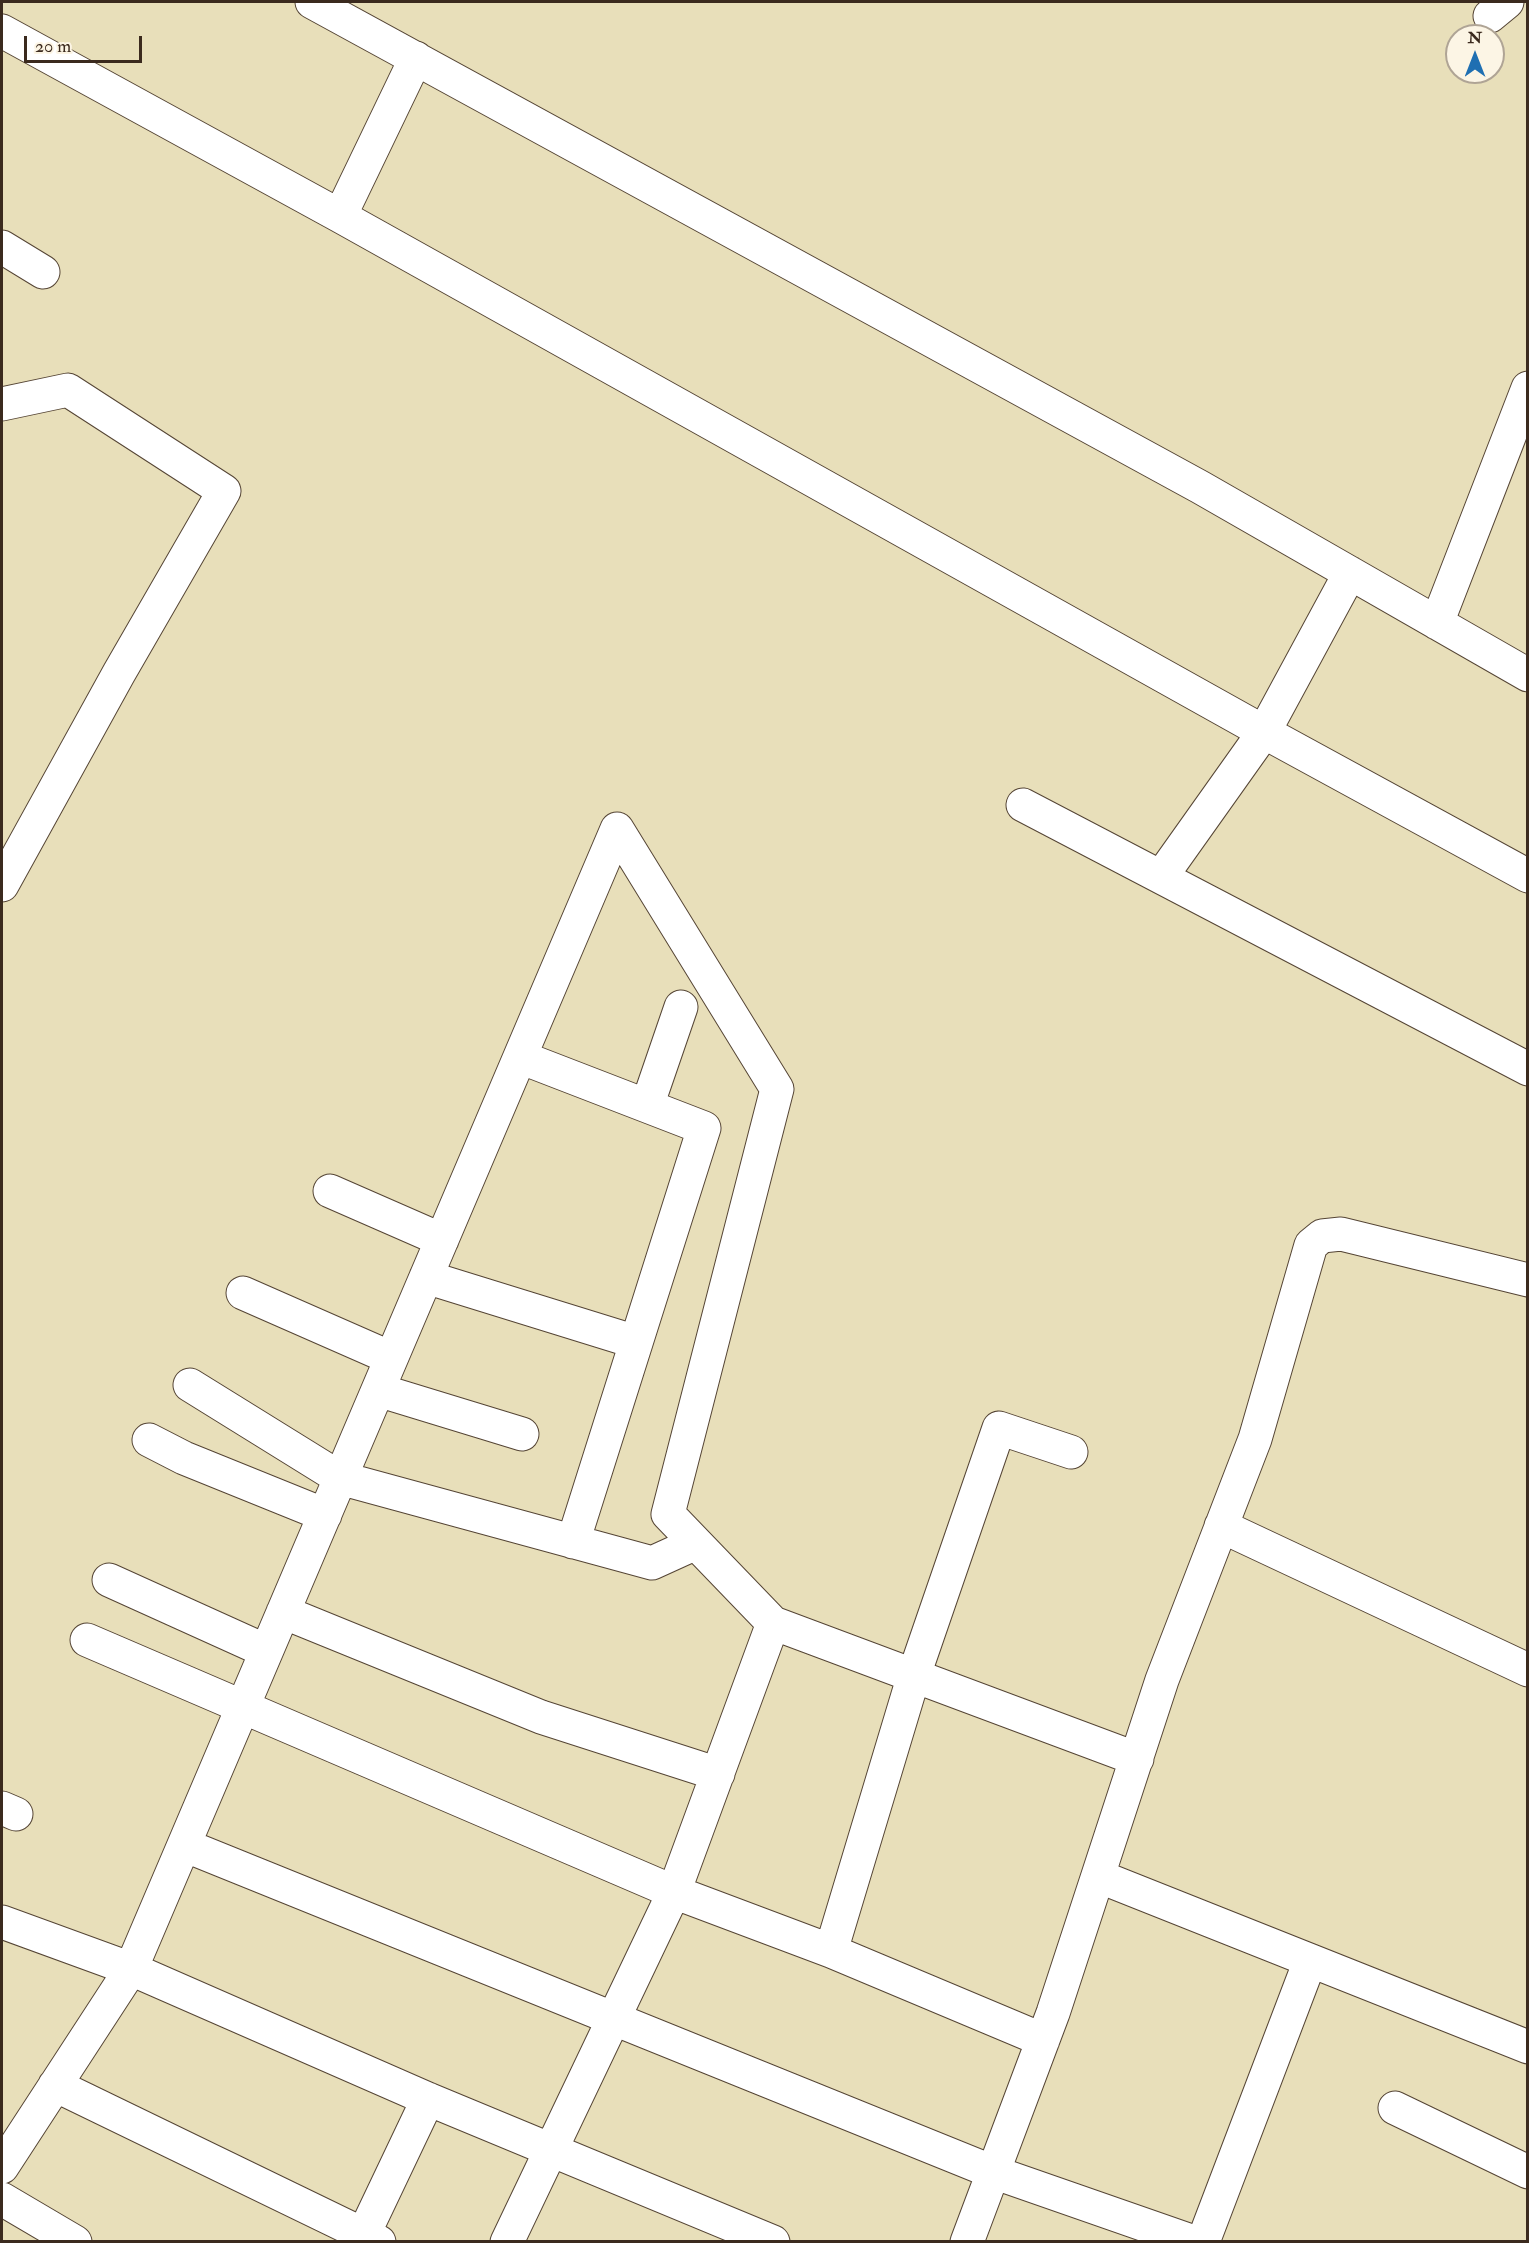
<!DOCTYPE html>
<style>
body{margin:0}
#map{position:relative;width:1529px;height:2243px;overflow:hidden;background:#e8dfba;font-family:"IM FELL Double Pica",serif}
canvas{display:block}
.frame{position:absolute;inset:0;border:3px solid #3b2a1e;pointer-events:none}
.north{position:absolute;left:1445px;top:24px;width:60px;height:60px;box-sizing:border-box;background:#fcf5e5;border:2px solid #afa495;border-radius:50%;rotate:0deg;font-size:16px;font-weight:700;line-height:24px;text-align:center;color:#3b2a1e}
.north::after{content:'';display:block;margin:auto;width:21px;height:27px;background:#1f6fb2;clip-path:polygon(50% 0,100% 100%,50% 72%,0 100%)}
.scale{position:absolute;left:24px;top:36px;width:118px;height:27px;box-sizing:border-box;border:3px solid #3b2a1e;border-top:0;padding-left:8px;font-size:18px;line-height:21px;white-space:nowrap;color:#3b2a1e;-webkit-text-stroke:4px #fcf5e5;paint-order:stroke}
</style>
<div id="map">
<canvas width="1529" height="2243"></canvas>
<div class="frame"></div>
<div class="north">N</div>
<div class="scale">20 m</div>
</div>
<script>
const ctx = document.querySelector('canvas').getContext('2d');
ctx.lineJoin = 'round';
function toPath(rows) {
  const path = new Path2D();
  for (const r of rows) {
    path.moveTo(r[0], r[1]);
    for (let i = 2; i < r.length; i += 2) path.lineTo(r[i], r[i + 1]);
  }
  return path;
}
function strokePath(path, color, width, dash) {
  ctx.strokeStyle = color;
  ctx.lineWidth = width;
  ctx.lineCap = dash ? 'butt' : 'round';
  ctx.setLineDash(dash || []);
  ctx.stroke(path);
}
const minor = toPath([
 [312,2,1200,487,1528,675],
 [1490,16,1507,2],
 [2,31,340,216,1264,732,1528,876],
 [340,216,416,58],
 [2,247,43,272],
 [2,404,68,390,224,491,119,673,2,885],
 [1437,623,1528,388],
 [1023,805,1528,1069],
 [617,829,777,1089,668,1514,773,1623,1137,1759],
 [1161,877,1264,732,1350,573],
 [520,1057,704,1128,573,1542],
 [647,1106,681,1007],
 [330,1191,442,1240],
 [426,1277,636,1342],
 [243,1293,391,1358],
 [190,1385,340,1478,652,1563,696,1543],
 [378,1390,522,1434],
 [149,1440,184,1458,325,1515],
 [1221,1526,1528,1670],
 [109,1580,266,1651],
 [283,1612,541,1717,718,1774],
 [87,1640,674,1892,831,1951,1043,2040],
 [2,1808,16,1814],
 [184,1845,993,2172,1194,2242],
 [1098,1876,1528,2047],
 [2,1922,131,1969,428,2099,773,2242],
 [831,1951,914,1675,999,1428,1071,1452],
 [55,2085,379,2242],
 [1395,2108,1528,2172],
 [2,2167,131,1969,617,829],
 [2,2199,75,2242],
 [360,2242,428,2099],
 [507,2242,674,1892,773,1623],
 [967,2242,1053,2013,1162,1680,1255,1439,1311,1245,1322,1236,1341,1234,1528,1280],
 [1203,2242,1310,1961]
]);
strokePath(minor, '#554535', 35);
strokePath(minor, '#fff', 33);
</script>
